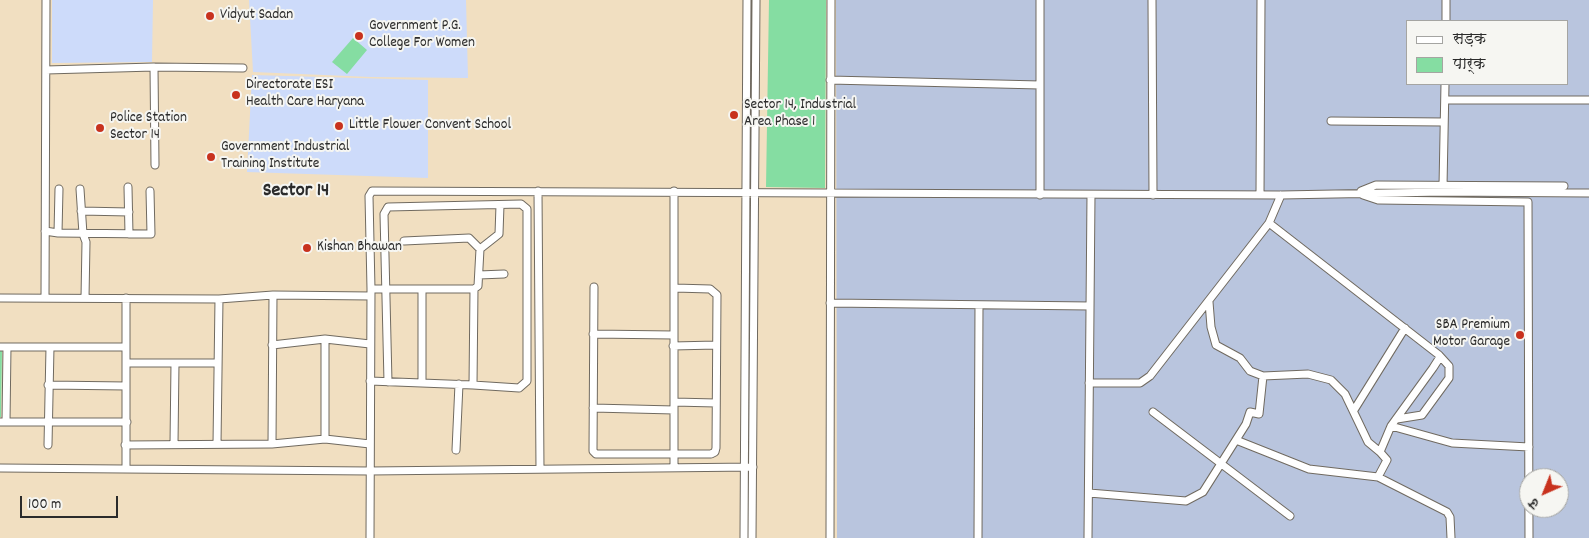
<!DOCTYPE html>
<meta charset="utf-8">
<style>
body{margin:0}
#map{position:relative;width:1589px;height:538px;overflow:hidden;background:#f1dfc1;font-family:Dekko,"Playpen Sans Deva",sans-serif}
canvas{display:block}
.legend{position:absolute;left:1406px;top:20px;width:162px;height:65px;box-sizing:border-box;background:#f6f6f2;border:1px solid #a5a5a2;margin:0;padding:6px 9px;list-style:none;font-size:15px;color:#2b2b2b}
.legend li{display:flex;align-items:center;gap:10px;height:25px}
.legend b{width:25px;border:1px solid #a5a5a2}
.north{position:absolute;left:1519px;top:468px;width:50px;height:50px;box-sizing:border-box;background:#f6f6f2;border:1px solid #a5a5a2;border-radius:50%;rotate:224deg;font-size:14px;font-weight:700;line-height:20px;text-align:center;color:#2b2b2b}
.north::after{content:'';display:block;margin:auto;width:18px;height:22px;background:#c8321e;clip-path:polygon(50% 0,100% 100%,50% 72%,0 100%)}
.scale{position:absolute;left:20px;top:496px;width:98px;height:22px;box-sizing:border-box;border:2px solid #2b2b2b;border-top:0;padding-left:6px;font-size:15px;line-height:18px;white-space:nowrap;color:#2b2b2b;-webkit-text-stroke:4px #f6f6f2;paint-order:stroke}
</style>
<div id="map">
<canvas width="1589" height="538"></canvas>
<ul class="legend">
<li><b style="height:6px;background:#fff"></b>सड़क</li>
<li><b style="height:14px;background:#85dda2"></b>पार्क</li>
</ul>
<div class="north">उ</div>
<div class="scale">100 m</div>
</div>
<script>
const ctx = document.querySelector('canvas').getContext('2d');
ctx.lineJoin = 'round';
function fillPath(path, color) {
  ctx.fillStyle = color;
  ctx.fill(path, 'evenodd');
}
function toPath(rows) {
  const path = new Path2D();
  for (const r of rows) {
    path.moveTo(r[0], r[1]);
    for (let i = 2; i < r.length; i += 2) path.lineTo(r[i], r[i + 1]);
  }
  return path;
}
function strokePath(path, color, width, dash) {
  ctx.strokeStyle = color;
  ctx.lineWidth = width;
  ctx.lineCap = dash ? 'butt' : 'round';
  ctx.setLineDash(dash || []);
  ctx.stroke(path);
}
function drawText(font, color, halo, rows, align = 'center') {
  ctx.font = font + ' Dekko,sans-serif';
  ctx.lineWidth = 4;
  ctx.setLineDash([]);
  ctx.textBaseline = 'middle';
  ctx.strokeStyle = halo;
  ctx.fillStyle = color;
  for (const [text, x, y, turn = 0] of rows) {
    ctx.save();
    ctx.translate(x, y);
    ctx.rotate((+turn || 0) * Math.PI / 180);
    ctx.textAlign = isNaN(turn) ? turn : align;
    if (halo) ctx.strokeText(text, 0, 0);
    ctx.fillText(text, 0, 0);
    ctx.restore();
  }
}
fillPath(toPath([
 [52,0,153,0,152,62,52,63],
 [249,0,466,0,468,78,371,77,253,72],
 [252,75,428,80,428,178,247,172]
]), '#cddbfa');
fillPath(toPath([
 [836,0,1589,0,1589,538,837,538],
 [1408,21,1568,21,1568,84,1408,84],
 [1529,478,1559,478,1559,508,1529,508]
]), '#b9c5de');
fillPath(toPath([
 [769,0,826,0,825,188,766,187],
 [353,38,367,50,347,74,332,62],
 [0,350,2,350,1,417,0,417]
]), '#85dda2');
const minor = toPath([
 [1152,0,1153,195],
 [1446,21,1446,0],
 [154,67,243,68],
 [46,70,154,67,155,165],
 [830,80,1040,85],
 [1445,100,1589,100],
 [1331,121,1444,122],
 [1443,186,1445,84],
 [128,187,129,234],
 [80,189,83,234,86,242,85,298],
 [538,191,540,469],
 [1361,191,1376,185,1564,186],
 [1040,195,1040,0],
 [1260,195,1261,0],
 [1363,195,1378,200,1528,202,1529,538],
 [81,211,129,212],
 [1269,223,1281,195],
 [45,231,58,233,59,189],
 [58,233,151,234,150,191],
 [404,241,469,238,480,249,478,286,474,289],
 [480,249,499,234,500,205],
 [479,275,504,274],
 [594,287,593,451,596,454,711,454,715,452,716,448,717,295,710,289,675,288],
 [422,289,422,383],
 [0,298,219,299,273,295,371,296],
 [45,298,46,0],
 [126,298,126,469],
 [830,303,1090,306],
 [593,334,673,335],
 [272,345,325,339,370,344],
 [673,346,716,345],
 [0,347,126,347],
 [126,363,218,363],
 [1263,376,1308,374,1331,380,1345,394,1368,442,1380,452],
 [370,381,473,385,474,289,371,289],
 [388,382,384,214,388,207,521,204,527,209,527,381,519,388,473,385],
 [1089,383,1140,383,1150,376,1269,223,1439,355,1440,357,1433,368,1391,426,1380,452,1387,460,1378,477,1447,512,1450,517,1451,538],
 [48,385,126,386],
 [674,402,716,403],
 [593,408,674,410],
 [1354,410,1405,328],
 [1153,412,1290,516],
 [1397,419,1422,415,1449,378,1449,366,1439,355],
 [0,422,127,422],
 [6,422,7,347],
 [1391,426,1452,443,1529,447],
 [325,439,325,339],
 [1236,440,1309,469,1378,477],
 [174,444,175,363],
 [217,444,219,299],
 [272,444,273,295],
 [48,445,50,347],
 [125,445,272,444,325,439,370,444],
 [456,450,459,384],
 [0,468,370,471,753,467],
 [674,468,674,191],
 [1089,493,1186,501,1203,492,1246,424,1250,412,1259,414,1263,376,1250,371,1240,358,1216,345,1211,327,1209,302],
 [370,538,371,289,369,196,372,191,1281,195,1443,192,1589,193],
 [744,538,747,0],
 [752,538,756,0],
 [830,538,831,0],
 [978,538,979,305],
 [1088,538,1091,195]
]);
strokePath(minor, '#706a60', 9);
strokePath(minor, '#fff', 7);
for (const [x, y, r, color] of [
 [210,16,5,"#c8321e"],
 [359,36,5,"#c8321e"],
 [236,95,5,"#c8321e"],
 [734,115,5,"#c8321e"],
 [339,126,5,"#c8321e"],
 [100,128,5,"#c8321e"],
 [211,157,5,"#c8321e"],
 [307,248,5,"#c8321e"],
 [1520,335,5,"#c8321e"]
]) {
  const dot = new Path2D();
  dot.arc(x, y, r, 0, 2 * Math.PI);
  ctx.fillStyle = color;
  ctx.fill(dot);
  strokePath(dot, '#f6f6f2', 2);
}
drawText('15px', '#2b2b2b', '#f6f6f2', [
 ["Vidyut Sadan",220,16],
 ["Government P.G.",369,27],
 ["College For Women",369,44],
 ["Directorate ESI",246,86],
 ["Health Care Haryana",246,103],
 ["Sector 14, Industrial",744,106],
 ["Area Phase 1",744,123],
 ["Police Station",110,119],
 ["Sector 14",110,136],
 ["Little Flower Convent School",349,126],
 ["Government Industrial",221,148],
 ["Training Institute",221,165],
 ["Kishan Bhawan",317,248],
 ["SBA Premium",1510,326,"right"],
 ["Motor Garage",1510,343,"right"]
], 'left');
drawText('bold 20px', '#2b2b2b', '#f6f6f2', [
 ["Sector 14",296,192]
]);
</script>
